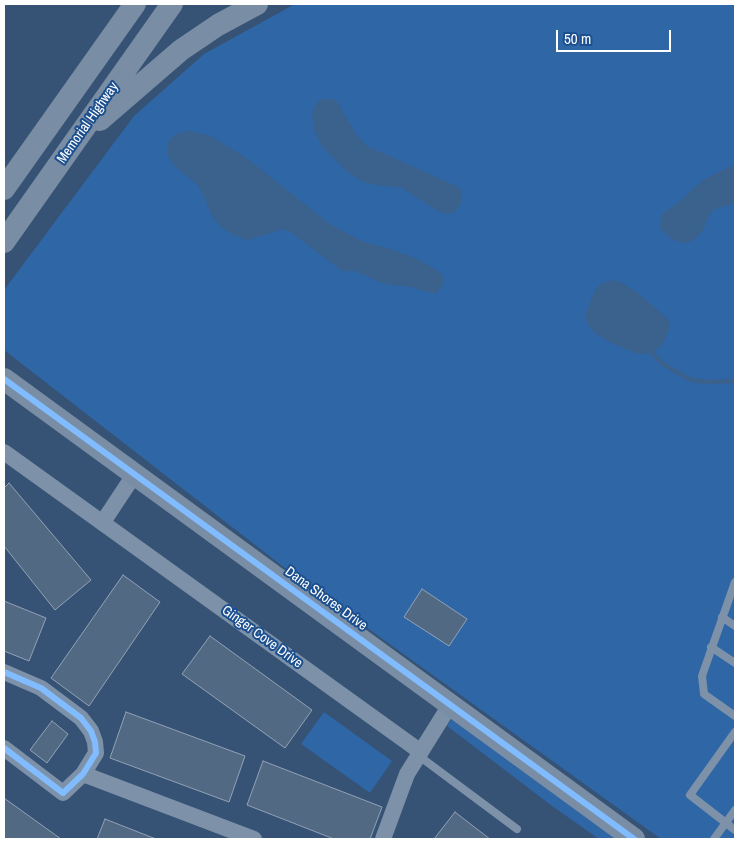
<!DOCTYPE html>
<style>
body{margin:0}
#map{position:relative;width:739px;height:843px;overflow:hidden;background:#365274;font-family:"Archivo Narrow",sans-serif}
canvas{display:block}
.frame{position:absolute;inset:0;border:5px solid #fff;pointer-events:none}
.scale{position:absolute;left:556px;top:30px;width:115px;height:22px;box-sizing:border-box;border:2px solid #fff;border-top:0;padding-left:6px;font-size:15px;line-height:18px;white-space:nowrap;color:#fff;-webkit-text-stroke:4px #1b4f8f;paint-order:stroke}
</style>
<div id="map">
<canvas width="739" height="843"></canvas>
<div class="frame"></div>
<div class="scale">50 m</div>
</div>
<script>
const ctx = document.querySelector('canvas').getContext('2d');
ctx.lineJoin = 'round';
function fillPath(path, color) {
  ctx.fillStyle = color;
  ctx.fill(path, 'evenodd');
}
function toPath(rows) {
  const path = new Path2D();
  for (const r of rows) {
    path.moveTo(r[0], r[1]);
    for (let i = 2; i < r.length; i += 2) path.lineTo(r[i], r[i + 1]);
  }
  return path;
}
function strokePath(path, color, width, dash) {
  ctx.strokeStyle = color;
  ctx.lineWidth = width;
  ctx.lineCap = dash ? 'butt' : 'round';
  ctx.setLineDash(dash || []);
  ctx.stroke(path);
}
function drawText(font, color, halo, rows, align = 'center') {
  ctx.font = font + ' "Archivo Narrow",sans-serif';
  ctx.lineWidth = 4;
  ctx.setLineDash([]);
  ctx.textBaseline = 'middle';
  ctx.strokeStyle = halo;
  ctx.fillStyle = color;
  for (const [text, x, y, turn = 0] of rows) {
    ctx.save();
    ctx.translate(x, y);
    ctx.rotate((+turn || 0) * Math.PI / 180);
    ctx.textAlign = isNaN(turn) ? turn : align;
    if (halo) ctx.strokeText(text, 0, 0);
    ctx.fillText(text, 0, 0);
    ctx.restore();
  }
}
fillPath(toPath([
 [295,4,735,4,735,839,661,839,299,579,4,350,4,290,134,116,204,54],
 [324,712,392,761,370,793,301,744],
 [453,717,621,839,599,839,552,806,447,726]
]), '#2f66a5');
fillPath(toPath([
 [322,99,333,99,338,103,357,136,367,146,458,187,462,192,462,200,460,205,455,212,447,214,438,211,402,188,376,185,363,182,346,171,322,146,314,130,312,112,315,105],
 [191,131,211,136,226,146,244,156,331,225,364,242,390,249,417,259,438,271,444,276,444,283,436,294,423,291,412,287,384,284,355,271,342,271,291,232,283,229,248,240,235,236,220,226,213,218,204,196,197,184,175,167,168,156,168,143,173,136,181,132],
 [735,164,735,203,713,210,709,215,703,230,695,239,686,243,678,242,670,238,660,228,662,214,679,202,703,180],
 [611,280,620,282,638,293,668,319,670,326,667,335,662,345,652,353,638,354,612,343,596,334,588,325,585,315,594,293,598,286]
]), '#3b618d');
strokePath(toPath([
 [652,353,663,364,689,379,705,382,735,381]
]), '#3b618d', 4.5);
const building = toPath([
 [9,483,91,580,55,610,4,546,4,488,9,483],
 [123,575,160,602,89,706,51,678,123,575],
 [422,589,467,619,449,646,404,617,422,589],
 [4,601,46,618,29,661,4,651,4,601],
 [210,636,312,710,285,748,182,674,210,636],
 [126,712,245,756,229,802,110,758,126,712],
 [52,721,68,734,47,763,30,750,52,721],
 [263,761,382,807,370,839,334,839,247,805,263,761],
 [4,798,36,821,61,839,4,839,4,798],
 [455,812,473,826,490,839,434,839,455,812],
 [105,819,156,839,97,839,105,819]
]);
fillPath(building, '#526984');
strokePath(building, '#92a2b6', 1);
strokePath(toPath([
 [735,582,702,676,704,694,735,716],
 [722,617,735,626],
 [711,647,735,663],
 [735,732,690,795,735,830],
 [419,756,517,829],
 [714,839,735,810]
]), '#7d92a8', 8);
strokePath(toPath([
 [4,452,421,752],
 [103,522,134,475],
 [4,672,41,688,81,718,91,731,95,742,96,753,83,774,63,793,4,748],
 [83,774,254,839],
 [383,839,407,774,450,705]
]), '#7d92a8', 16);
strokePath(toPath([
 [100,120,181,50,218,25,257,4],
 [4,189,135,4],
 [4,242,172,4],
 [4,379,634,839]
]), '#798da4', 22);
strokePath(toPath([
 [4,379,634,839],
 [4,672,41,688,81,718,91,731,95,742,96,753,83,774,63,793,4,748]
]), '#80bcff', 6);
drawText('14px', '#fff', '#1b4f8f', [
 ["Memorial Highway",88,123,-55],
 ["Dana Shores Drive",326,599,36],
 ["Ginger Cove Drive",262,637,36]
]);
</script>
